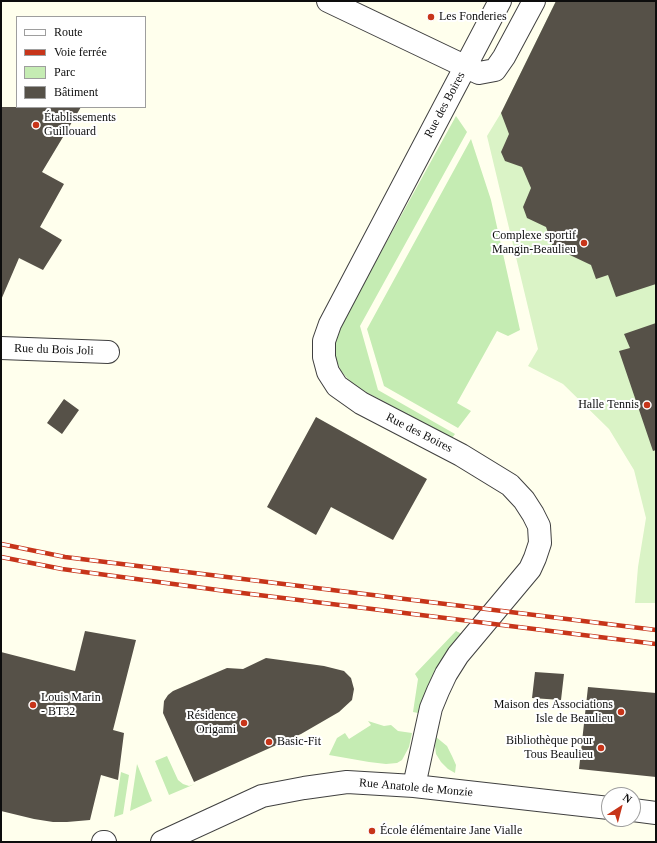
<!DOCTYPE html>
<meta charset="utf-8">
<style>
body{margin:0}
#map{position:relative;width:657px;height:843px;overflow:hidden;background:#ffffed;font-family:"Times New Roman",serif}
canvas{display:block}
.frame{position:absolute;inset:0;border:2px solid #0d0d0d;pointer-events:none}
.legend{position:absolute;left:16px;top:16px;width:130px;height:92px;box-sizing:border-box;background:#fff;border:1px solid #9e9e9e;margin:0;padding:5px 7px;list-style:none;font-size:12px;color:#0d0d0d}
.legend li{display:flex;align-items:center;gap:8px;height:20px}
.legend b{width:20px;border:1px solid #9e9e9e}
.north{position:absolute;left:601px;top:787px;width:40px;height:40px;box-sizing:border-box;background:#fff;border:1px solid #9e9e9e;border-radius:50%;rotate:36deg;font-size:11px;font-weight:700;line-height:16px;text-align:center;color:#0d0d0d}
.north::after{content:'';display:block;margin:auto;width:14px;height:18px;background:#c7351a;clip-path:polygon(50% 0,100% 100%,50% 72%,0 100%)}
</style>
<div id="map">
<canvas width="657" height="843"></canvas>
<div class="frame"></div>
<ul class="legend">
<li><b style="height:5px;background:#fff"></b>Route</li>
<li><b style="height:5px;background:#c7351a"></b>Voie ferrée</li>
<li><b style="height:11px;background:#c5ecb3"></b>Parc</li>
<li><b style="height:11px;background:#565148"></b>Bâtiment</li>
</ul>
<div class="north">N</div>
</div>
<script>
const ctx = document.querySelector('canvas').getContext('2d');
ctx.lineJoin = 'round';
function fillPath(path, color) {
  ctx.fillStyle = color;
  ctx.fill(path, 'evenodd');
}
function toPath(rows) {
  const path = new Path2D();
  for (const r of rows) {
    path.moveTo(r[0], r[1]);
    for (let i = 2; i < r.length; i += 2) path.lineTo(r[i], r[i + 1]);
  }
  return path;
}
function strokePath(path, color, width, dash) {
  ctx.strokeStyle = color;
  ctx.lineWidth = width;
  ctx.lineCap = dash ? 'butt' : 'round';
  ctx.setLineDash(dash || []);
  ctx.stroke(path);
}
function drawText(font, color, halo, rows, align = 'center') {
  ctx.font = font + ' "Times New Roman",serif';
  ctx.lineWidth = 4;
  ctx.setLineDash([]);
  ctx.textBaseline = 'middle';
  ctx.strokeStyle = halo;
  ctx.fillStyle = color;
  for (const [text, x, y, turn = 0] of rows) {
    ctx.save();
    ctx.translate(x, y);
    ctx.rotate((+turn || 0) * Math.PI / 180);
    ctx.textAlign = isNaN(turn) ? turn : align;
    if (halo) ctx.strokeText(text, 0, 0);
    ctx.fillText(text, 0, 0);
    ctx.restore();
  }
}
fillPath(toPath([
 [456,116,467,132,360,326,378,390,455,434,452,438,353,385,341,371,334,355,337,332],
 [471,139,491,200,520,330,508,336,497,331,457,403,471,411,458,428,384,386,367,329],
 [456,631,462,634,435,670,429,683,418,713,413,712,418,679,415,674],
 [368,721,384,726,391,725,398,731,412,733,409,747,402,760,397,763,386,764,369,762,329,755,337,738,345,733,349,739,371,725],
 [436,737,447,746,452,756,456,765,455,773,448,769,441,762,436,754,435,746],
 [167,756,178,780,183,784,189,786,195,784,169,795,155,761],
 [137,764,152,801,130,811],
 [121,772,129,775,123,814,114,817]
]), '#c5ecb3');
fillPath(toPath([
 [556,1,656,1,656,603,635,603,638,567,646,518,634,470,609,429,563,384,528,366,538,349,487,136,501,113]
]), '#daf3c6');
fillPath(toPath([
 [556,1,656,1,656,284,616,297,608,275,596,279,591,265,553,247,546,227,527,218,523,207,531,188,522,167,505,161,501,152,509,134,501,113],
 [1,107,81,107,42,172,64,184,40,227,62,240,43,270,19,258,1,300],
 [656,323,656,450,653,451,619,351,630,348,624,334],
 [64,399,79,410,62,434,47,423],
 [316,417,427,479,393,540,331,507,316,535,267,507],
 [85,631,136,640,113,730,124,733,118,780,101,775,90,820,67,822,53,822,34,819,1,811,1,652,75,671],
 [266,658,324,666,344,671,351,678,354,689,352,700,339,712,301,734,194,782,163,713,164,701,168,695,173,691,227,668,243,669],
 [535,672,564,674,561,700,532,698],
 [588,687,656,693,656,777,579,769]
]), '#565148');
const minor = toPath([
 [328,1,479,73,495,70,504,57,534,1],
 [1,348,108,352],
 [414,786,427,726,431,708,438,691,446,674,458,655,530,569,535,558,540,543,539,526,533,514,524,500,510,485,461,455,361,403,337,386,328,372,324,357,324,341,330,324,500,1],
 [633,810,656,813],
 [103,842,105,842],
 [162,842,262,796,304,788,347,782,414,786,609,808]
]);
strokePath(minor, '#404040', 24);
strokePath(minor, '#fff', 22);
const rail = toPath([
 [1,544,65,557,656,630],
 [1,557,62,569,218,590,656,644]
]);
strokePath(rail, '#c7351a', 4.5);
strokePath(rail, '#fff', 3, [9]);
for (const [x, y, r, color] of [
 [431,17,4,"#c7351a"],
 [36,125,4,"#c7351a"],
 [584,243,4,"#c7351a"],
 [647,405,4,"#c7351a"],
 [33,705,4,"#c7351a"],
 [621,712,4,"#c7351a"],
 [244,723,4,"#c7351a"],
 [269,742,4,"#c7351a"],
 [601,748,4,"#c7351a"],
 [372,831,4,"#c7351a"]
]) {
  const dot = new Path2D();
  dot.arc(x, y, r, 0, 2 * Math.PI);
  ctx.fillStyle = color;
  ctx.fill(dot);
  strokePath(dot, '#fff', 1.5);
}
drawText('12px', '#0d0d0d', '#fff', [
 ["Les Fonderies",439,17],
 ["Établissements",44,118],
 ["Guillouard",44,132],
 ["Complexe sportif",576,236,"right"],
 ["Mangin-Beaulieu",576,250,"right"],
 ["Halle Tennis",639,405,"right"],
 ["Louis Marin",41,698],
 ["- BT32",41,712],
 ["Maison des Associations",613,705,"right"],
 ["Isle de Beaulieu",613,719,"right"],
 ["Résidence",236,716,"right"],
 ["Origami",236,730,"right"],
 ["Bibliothèque pour",593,741,"right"],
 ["Tous Beaulieu",593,755,"right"],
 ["Basic-Fit",277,742],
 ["École élémentaire Jane Vialle",380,831]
], 'left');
drawText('12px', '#0d0d0d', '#fff', [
 ["Rue des Boires",445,105,-62],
 ["Rue du Bois Joli",54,350,2],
 ["Rue des Boires",419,433,27],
 ["Rue Anatole de Monzie",416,788,5]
]);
</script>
